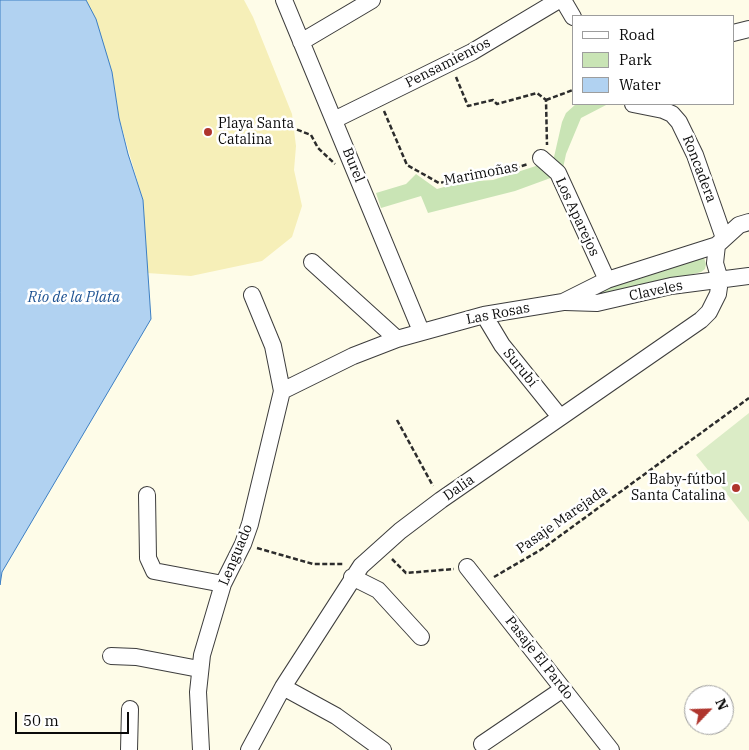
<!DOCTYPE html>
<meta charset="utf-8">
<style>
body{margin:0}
#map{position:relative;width:749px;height:750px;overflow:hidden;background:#fefce8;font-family:"IBM Plex Serif",serif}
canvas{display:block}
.legend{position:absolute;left:572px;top:15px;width:162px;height:90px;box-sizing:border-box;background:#fff;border:1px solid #9d9d9d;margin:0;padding:6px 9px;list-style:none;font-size:15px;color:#0a0a0a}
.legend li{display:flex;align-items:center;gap:10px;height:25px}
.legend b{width:25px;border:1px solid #9d9d9d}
.north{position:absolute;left:684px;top:685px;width:50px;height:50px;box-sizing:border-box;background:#fff;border:1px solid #9d9d9d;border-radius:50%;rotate:66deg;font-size:14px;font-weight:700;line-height:20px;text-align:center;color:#0a0a0a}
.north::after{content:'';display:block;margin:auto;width:18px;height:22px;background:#af352d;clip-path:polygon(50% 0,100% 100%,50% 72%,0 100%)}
.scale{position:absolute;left:15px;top:712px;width:114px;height:22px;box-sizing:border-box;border:2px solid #0a0a0a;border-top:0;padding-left:6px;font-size:15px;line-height:18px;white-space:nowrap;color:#0a0a0a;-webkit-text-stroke:4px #fff;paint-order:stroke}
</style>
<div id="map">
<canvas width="749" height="750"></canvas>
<ul class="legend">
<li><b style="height:6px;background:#fff"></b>Road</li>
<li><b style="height:14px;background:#c9e4b5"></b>Park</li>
<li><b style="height:14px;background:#b1d2f1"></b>Water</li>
</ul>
<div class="north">N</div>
<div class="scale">50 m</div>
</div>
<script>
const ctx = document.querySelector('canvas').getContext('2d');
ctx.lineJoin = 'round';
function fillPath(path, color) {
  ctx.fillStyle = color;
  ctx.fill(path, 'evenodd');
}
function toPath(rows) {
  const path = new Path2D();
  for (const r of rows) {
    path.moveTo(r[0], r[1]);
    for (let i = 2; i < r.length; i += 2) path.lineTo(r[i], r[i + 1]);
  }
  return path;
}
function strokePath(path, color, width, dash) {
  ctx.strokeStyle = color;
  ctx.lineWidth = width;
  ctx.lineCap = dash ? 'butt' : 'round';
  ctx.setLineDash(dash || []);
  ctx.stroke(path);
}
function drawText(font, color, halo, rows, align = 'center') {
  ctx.font = font + ' "IBM Plex Serif",serif';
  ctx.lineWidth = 5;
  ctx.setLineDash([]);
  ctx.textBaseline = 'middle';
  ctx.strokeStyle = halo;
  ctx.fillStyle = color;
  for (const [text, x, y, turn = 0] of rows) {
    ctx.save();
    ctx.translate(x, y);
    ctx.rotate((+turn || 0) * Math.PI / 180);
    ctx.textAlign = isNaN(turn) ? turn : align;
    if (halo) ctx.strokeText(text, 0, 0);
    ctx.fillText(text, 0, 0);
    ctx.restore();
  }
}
fillPath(toPath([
 [576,104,608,104,581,118,566,154,562,173,556,176,515,191,428,213,421,196,381,208,376,193,406,184,416,174,437,189,461,182,493,180,545,163,554,157,562,122,566,113],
 [703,255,706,264,705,269,701,272,601,297,595,295,596,291]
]), '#c9e4b5');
fillPath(toPath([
 [86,0,244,0,253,17,292,114,296,146,294,170,302,206,292,237,262,261,191,276,147,273,143,200,119,118,112,72]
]), '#f6efb8');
fillPath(toPath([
 [749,413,749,522,696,455]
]), '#dbecc6');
const water = toPath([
 [0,0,86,0,96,19,112,72,119,118,128,154,143,200,151,319,2,572,0,585,0,0]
]);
fillPath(water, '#b1d2f1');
strokePath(water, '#3d7fc3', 1);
const street = toPath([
 [284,0,421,331],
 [563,0,573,17],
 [733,33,749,29],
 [301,42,372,0],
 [633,104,663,110,672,114,679,122,695,155,724,238],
 [334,120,472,52,559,0],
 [541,158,558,173,607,280],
 [312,262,397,339],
 [565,302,597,303,671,286,749,276],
 [484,315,502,345,560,417],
 [282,391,353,356,397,339,484,315,563,302,607,280,717,245],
 [147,495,148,558,154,571,223,584],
 [467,567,611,750],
 [352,577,378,590,421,637],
 [111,656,136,657,199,669],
 [283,687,336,716,383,750],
 [482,744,563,689],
 [129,750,130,709],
 [201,750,198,692,202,655,223,584,243,544,250,524,282,391,273,346,252,295],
 [249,750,283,687,361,566,400,531,441,500,701,320,709,312,718,294,720,280,715,263,717,245,739,225,749,222]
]);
strokePath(street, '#3d3d3d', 18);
strokePath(toPath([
 [456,77,468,106,493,100,497,104,537,93,546,100,547,145],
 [546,100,573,90],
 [384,111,407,165,439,183,502,172,528,164],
 [290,127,311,135,318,148,335,164],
 [397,420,433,486],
 [257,548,313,564,344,564],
 [392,559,406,573,454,569],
 [494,577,542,549,749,398]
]), '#2c2c2c', 2.5, [5, 2.5]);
strokePath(street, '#fff', 16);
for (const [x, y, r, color] of [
 [208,132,5,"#af352d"],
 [736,488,5,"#af352d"]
]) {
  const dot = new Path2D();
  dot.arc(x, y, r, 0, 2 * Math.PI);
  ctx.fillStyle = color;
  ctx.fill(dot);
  strokePath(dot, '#fff', 2);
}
drawText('14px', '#0a0a0a', '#fff', [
 ["Pensamientos",448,63,-27],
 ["Burel",353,165,68],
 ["Roncadera",699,169,69],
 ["Marimoñas",481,174,-11],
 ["Los Aparejos",577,217,65],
 ["Claveles",656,291,-12],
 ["Las Rosas",498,314,-11],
 ["Surubí",520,368,51],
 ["Dalia",459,488,-35],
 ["Pasaje Marejada",562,520,-35],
 ["Lenguado",236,555,-67],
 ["Pasaje El Pardo",539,658,52]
]);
drawText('14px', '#0a0a0a', '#fff', [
 ["Playa Santa",218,124],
 ["Catalina",218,140],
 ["Baby-fútbol",726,480,"right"],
 ["Santa Catalina",726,496,"right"]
], 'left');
drawText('italic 15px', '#1d5292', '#fff', [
 ["Río de la Plata",74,298]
]);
</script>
